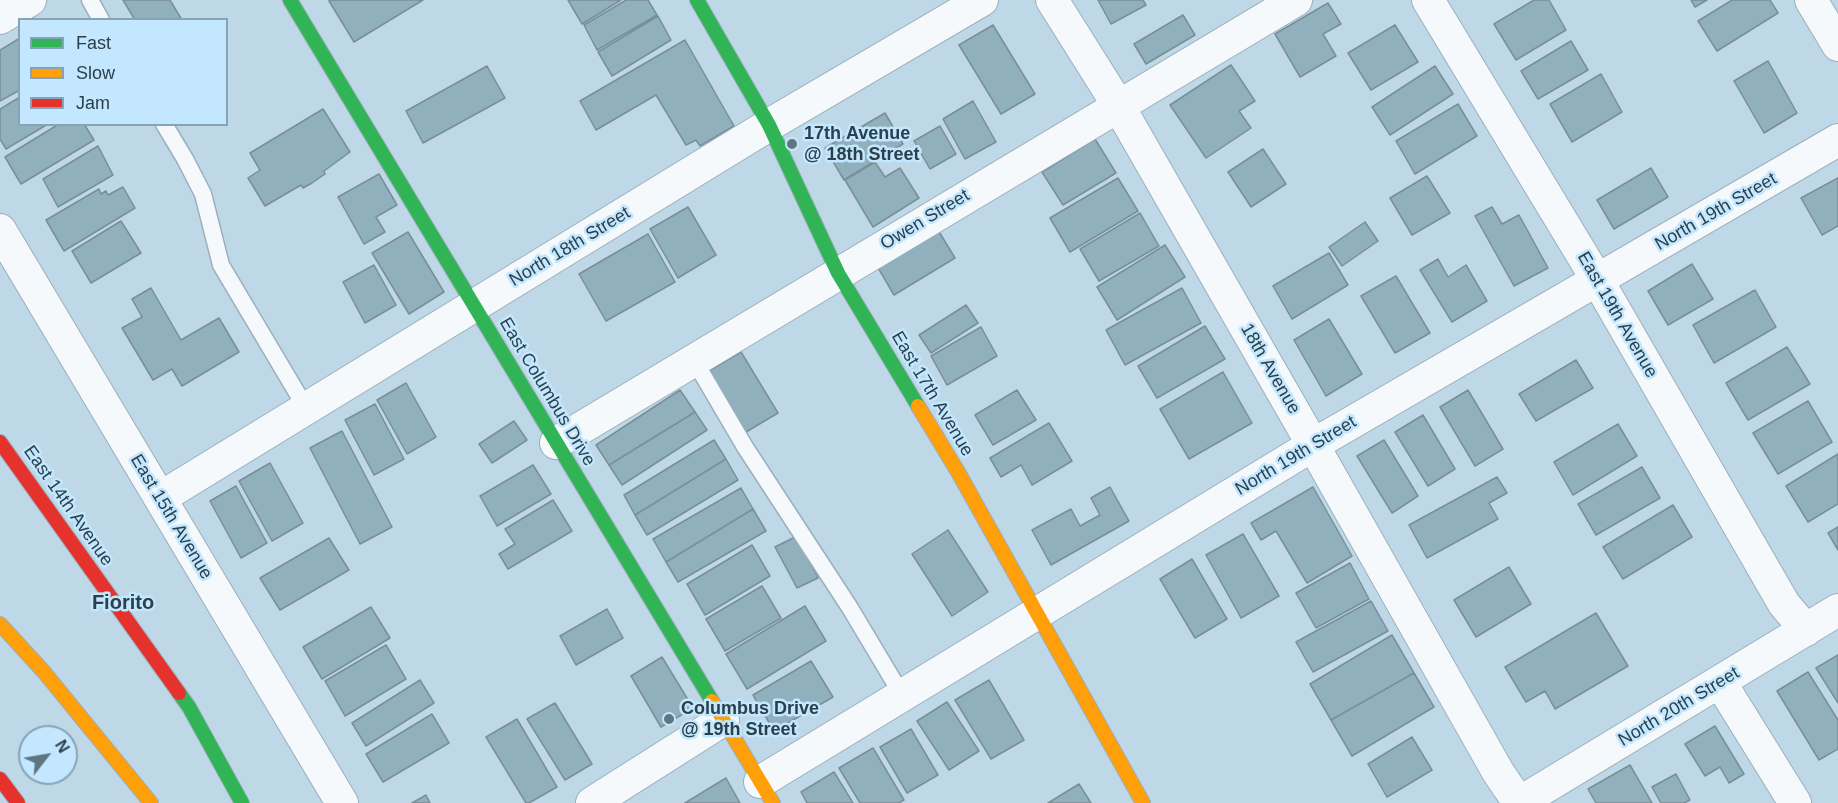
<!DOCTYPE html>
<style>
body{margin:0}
#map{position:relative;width:1838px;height:803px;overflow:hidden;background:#bed8e7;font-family:Arial,sans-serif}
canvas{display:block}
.legend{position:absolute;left:18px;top:18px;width:210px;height:108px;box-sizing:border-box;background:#c2e7fe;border:2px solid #86a4b6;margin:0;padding:8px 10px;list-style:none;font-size:18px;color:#2c404b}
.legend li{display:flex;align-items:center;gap:12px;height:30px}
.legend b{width:30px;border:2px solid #86a4b6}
.north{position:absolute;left:18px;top:725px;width:60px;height:60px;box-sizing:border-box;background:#c2e7fe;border:2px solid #86a4b6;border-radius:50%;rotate:59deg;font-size:16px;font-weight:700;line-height:24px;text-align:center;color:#2c404b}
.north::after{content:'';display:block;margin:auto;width:21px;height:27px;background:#5f7582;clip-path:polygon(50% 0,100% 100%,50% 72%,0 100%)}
</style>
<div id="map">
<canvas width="1838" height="803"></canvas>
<ul class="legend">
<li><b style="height:8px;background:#30b455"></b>Fast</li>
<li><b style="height:8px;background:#ff9f0a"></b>Slow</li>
<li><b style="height:8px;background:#e5322d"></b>Jam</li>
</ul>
<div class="north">N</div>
</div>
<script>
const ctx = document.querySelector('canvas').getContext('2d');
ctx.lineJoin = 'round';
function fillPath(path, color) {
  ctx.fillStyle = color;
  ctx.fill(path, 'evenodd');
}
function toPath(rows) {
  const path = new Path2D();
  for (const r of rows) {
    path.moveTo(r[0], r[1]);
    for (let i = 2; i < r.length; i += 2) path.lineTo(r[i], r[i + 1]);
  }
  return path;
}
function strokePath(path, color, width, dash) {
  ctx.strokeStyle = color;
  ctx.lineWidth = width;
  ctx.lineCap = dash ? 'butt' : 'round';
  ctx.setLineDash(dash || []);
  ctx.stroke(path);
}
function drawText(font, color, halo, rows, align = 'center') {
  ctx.font = font + ' Arial,sans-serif';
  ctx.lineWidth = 5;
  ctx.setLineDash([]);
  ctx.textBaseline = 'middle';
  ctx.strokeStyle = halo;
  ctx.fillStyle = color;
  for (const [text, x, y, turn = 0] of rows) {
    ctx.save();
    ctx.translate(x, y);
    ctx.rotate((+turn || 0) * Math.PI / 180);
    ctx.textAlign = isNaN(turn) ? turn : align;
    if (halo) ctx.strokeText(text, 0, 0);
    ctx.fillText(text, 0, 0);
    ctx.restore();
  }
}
const building = toPath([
 [123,0,170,0,182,20,135,20,123,0],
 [331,0,423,0,354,42,329,1,331,0],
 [568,0,621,0,582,24,568,0],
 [626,0,648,0,657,15,597,50,584,25,626,0],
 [1098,0,1143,0,1146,5,1111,24,1098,0],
 [1534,0,1549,0,1566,30,1516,60,1494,24,1534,0],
 [1691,0,1707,0,1695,7,1691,0],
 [1732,0,1770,0,1778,13,1717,51,1698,21,1732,0],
 [1328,3,1341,24,1323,34,1336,56,1300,77,1275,34,1328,3],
 [1183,15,1195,35,1146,64,1134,44,1183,15],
 [658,16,671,40,612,76,598,52,658,16],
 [993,25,1035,94,1001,114,959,45,993,25],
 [1395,25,1418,62,1371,90,1348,53,1395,25],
 [20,38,20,90,0,101,0,50,20,38],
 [685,40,734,126,700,146,696,140,686,145,656,95,596,130,580,101,685,40],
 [1571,41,1588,70,1538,99,1521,71,1571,41],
 [1768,61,1797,113,1764,133,1734,81,1768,61],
 [1231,65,1255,101,1239,111,1251,128,1206,158,1170,105,1231,65],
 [487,66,505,98,423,143,406,111,487,66],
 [1435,66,1453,94,1390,135,1372,107,1435,66],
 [1601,74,1622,112,1572,142,1550,104,1601,74],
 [20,97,20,124,48,124,6,149,0,139,0,109,20,97],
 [973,101,996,142,965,159,943,119,973,101],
 [1458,104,1477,136,1415,174,1396,141,1458,104],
 [323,109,350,152,324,171,325,174,312,183,303,188,301,185,265,206,248,178,260,170,250,153,323,109],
 [885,113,903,144,844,180,825,148,885,113],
 [59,124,84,124,94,140,21,184,5,157,59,124],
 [940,126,956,154,930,169,914,141,940,126],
 [1095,139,1116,173,1063,205,1042,172,1095,139],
 [98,146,113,175,58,207,43,179,98,146],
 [1263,149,1286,184,1251,207,1228,172,1263,149],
 [875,162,885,177,900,168,919,198,873,227,845,180,875,162],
 [1651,168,1668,197,1614,229,1597,200,1651,168],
 [379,174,397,205,376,217,385,232,364,244,338,197,379,174],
 [1427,176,1450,213,1412,235,1390,198,1427,176],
 [1118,178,1138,211,1070,252,1050,218,1118,178],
 [1838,178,1838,226,1822,235,1801,198,1838,178],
 [123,187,135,208,64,251,46,220,99,189,101,194,106,191,108,195,123,187],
 [688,207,716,255,678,278,650,229,688,207],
 [1492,207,1502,224,1519,215,1548,268,1514,286,1475,216,1492,207],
 [1140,213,1159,246,1099,281,1080,249,1140,213],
 [121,221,141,253,91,283,72,251,121,221],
 [1365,222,1378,241,1342,266,1329,247,1365,222],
 [938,230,955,258,894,295,877,266,938,230],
 [408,232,444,292,409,314,372,253,408,232],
 [648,234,675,282,606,321,579,274,648,234],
 [1165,245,1185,277,1117,320,1097,287,1165,245],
 [1329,253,1348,285,1292,319,1273,286,1329,253],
 [1438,259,1448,277,1466,265,1487,301,1452,322,1420,270,1438,259],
 [1692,264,1713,299,1668,325,1648,291,1692,264],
 [374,265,396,305,365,323,343,282,374,265],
 [1396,276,1430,333,1395,353,1361,296,1396,276],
 [151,288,181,340,219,318,239,352,182,386,172,369,153,380,122,328,142,317,132,299,151,288],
 [1182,288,1201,323,1125,365,1106,330,1182,288],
 [1755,290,1776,327,1714,363,1693,325,1755,290],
 [966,305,978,323,931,353,919,335,966,305],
 [1329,319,1362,374,1326,396,1294,340,1329,319],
 [1205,326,1225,359,1157,398,1138,366,1205,326],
 [981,327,997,356,947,385,931,356,981,327],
 [1787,347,1810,384,1748,420,1726,383,1787,347],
 [741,352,778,413,746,432,709,371,741,352],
 [1576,360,1593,388,1536,421,1519,394,1576,360],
 [1223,372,1252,423,1189,459,1160,409,1223,372],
 [406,383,436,437,407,454,377,400,406,383],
 [680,390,695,412,609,465,596,445,680,390],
 [1017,390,1036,420,993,445,975,415,1017,390],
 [1468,390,1503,449,1475,466,1440,407,1468,390],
 [1808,401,1832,442,1778,474,1753,433,1808,401],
 [375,404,404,459,374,475,345,420,375,404],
 [695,412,707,430,622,485,609,465,695,412],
 [1423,415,1455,469,1428,486,1395,432,1423,415],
 [514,421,527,440,492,463,479,444,514,421],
 [1049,423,1072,461,1032,485,1021,465,1001,477,990,458,1049,423],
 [1618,424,1637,456,1573,495,1554,462,1618,424],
 [342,431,392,527,360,544,310,448,342,431],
 [714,440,726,459,635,515,624,495,714,440],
 [1384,440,1418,496,1392,513,1357,456,1384,440],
 [1838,454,1838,504,1808,522,1786,486,1838,454],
 [726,459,738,480,647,535,635,515,726,459],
 [270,463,303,523,272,541,239,481,270,463],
 [533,465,551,494,497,526,480,496,533,465],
 [1642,467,1660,498,1596,535,1578,504,1642,467],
 [1497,477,1507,493,1489,503,1498,519,1427,558,1409,525,1497,477],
 [236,486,267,543,241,558,210,501,236,486],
 [1110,487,1129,521,1051,565,1032,530,1071,509,1080,526,1100,515,1091,498,1110,487],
 [1313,487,1352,556,1307,583,1276,531,1261,540,1251,523,1313,487],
 [741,488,753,509,666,562,653,539,741,488],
 [553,500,572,531,508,569,499,554,515,544,505,529,553,500],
 [1673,505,1692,537,1623,579,1603,547,1673,505],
 [753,509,766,531,678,582,666,562,753,509],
 [1838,527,1838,550,1828,533,1838,527],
 [948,530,988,592,952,616,912,554,948,530],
 [1243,534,1279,596,1241,618,1206,555,1243,534],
 [797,536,818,578,797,588,775,547,797,536],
 [329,538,349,570,280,610,260,578,329,538],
 [752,545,770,576,705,615,687,584,752,545],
 [1192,559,1227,619,1195,638,1160,579,1192,559],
 [1350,563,1369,599,1316,628,1296,593,1350,563],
 [1509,567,1531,604,1476,637,1454,600,1509,567],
 [762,586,781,618,725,651,706,619,762,586],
 [1371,601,1388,631,1313,672,1296,642,1371,601],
 [805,606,826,641,747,689,726,654,805,606],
 [371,607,390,638,322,679,303,647,371,607],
 [607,609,623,638,576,665,560,636,607,609],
 [1596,613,1628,666,1555,709,1545,691,1526,702,1505,667,1596,613],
 [1392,635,1414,673,1331,720,1310,684,1392,635],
 [386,645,406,679,345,716,325,681,386,645],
 [1838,655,1838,703,1816,668,1838,655],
 [662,657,693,708,661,727,631,676,662,657],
 [811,661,833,697,774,731,753,695,811,661],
 [1808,672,1838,720,1838,749,1819,760,1777,691,1808,672],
 [1414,673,1434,707,1352,756,1331,720,1414,673],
 [420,680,434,703,366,746,352,723,420,680],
 [989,680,1024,740,991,759,955,700,989,680],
 [947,702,979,751,949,770,917,721,947,702],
 [555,703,592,764,565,780,527,719,555,703],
 [432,714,449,743,383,782,366,754,432,714],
 [517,719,557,787,529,803,526,803,486,737,517,719],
 [1715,726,1744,774,1729,783,1720,767,1705,776,1685,744,1715,726],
 [911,729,938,775,907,793,880,747,911,729],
 [1412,737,1432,770,1387,797,1368,764,1412,737],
 [873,748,904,800,899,803,860,803,839,768,873,748],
 [1630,765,1652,803,1596,803,1588,789,1630,765],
 [834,772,853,803,807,803,801,792,834,772],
 [1676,774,1690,800,1684,803,1661,803,1652,787,1676,774],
 [726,778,740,803,685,803,726,778],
 [1079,784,1091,803,1048,803,1079,784],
 [426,795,430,803,412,803,426,795]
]);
fillPath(building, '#8fb0bc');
strokePath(building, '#798f98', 1.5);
const lane = toPath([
 [90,0,101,20],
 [164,124,185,159,203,194,221,265,306,408],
 [694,360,745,447,850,608,902,695]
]);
const street = toPath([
 [1052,0,1118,105,1313,445,1498,772,1519,803],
 [1428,0,1598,281,1784,604,1806,630],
 [1811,0,1838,45],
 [0,18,30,0],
 [0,230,342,803],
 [556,443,1296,0],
 [160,498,769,125,982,0],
 [1720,682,1795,803],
 [760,782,1313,445,1838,140],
 [592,803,723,720],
 [1519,803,1838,610]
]);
const fast = toPath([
 [290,0,712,701],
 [697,0,769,125,838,273,918,406],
 [179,693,189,707,242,803]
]);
const slow = toPath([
 [918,406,958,472,1143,803],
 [0,624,44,672,151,803],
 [712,701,773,803]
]);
const jam = toPath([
 [0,442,179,693],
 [0,779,18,803]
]);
strokePath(lane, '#9bafbc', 19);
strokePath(street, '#9bafbc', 34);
strokePath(fast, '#9bafbc', 16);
strokePath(slow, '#9bafbc', 16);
strokePath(jam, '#9bafbc', 16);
strokePath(lane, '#f5f9fb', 16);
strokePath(street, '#f5f9fb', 32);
strokePath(fast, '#30b455', 14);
strokePath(slow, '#ff9f0a', 14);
strokePath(jam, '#e5322d', 14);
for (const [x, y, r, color] of [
 [792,144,6,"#5f7582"],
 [669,719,6,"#5f7582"]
]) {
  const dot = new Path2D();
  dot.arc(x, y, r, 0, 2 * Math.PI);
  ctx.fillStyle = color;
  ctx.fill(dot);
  strokePath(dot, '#c2e7fe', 2);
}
drawText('bold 18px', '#2c404b', '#c2e7fe', [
 ["17th Avenue",804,134],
 ["@ 18th Street",804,155],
 ["Columbus Drive",681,709],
 ["@ 19th Street",681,730]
], 'left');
drawText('18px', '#2c404b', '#c2e7fe', [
 ["North 19th Street",1716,212,-30],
 ["Owen Street",925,220,-31],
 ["North 18th Street",570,247,-31],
 ["East 19th Avenue",1617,315,60],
 ["18th Avenue",1270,369,60],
 ["East Columbus Drive",547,392,59],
 ["East 17th Avenue",932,394,59],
 ["North 19th Street",1296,456,-31],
 ["East 14th Avenue",68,506,55],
 ["East 15th Avenue",171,517,59],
 ["North 20th Street",1679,707,-31]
]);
drawText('bold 20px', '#2c404b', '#c2e7fe', [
 ["Fiorito",123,603]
]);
</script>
